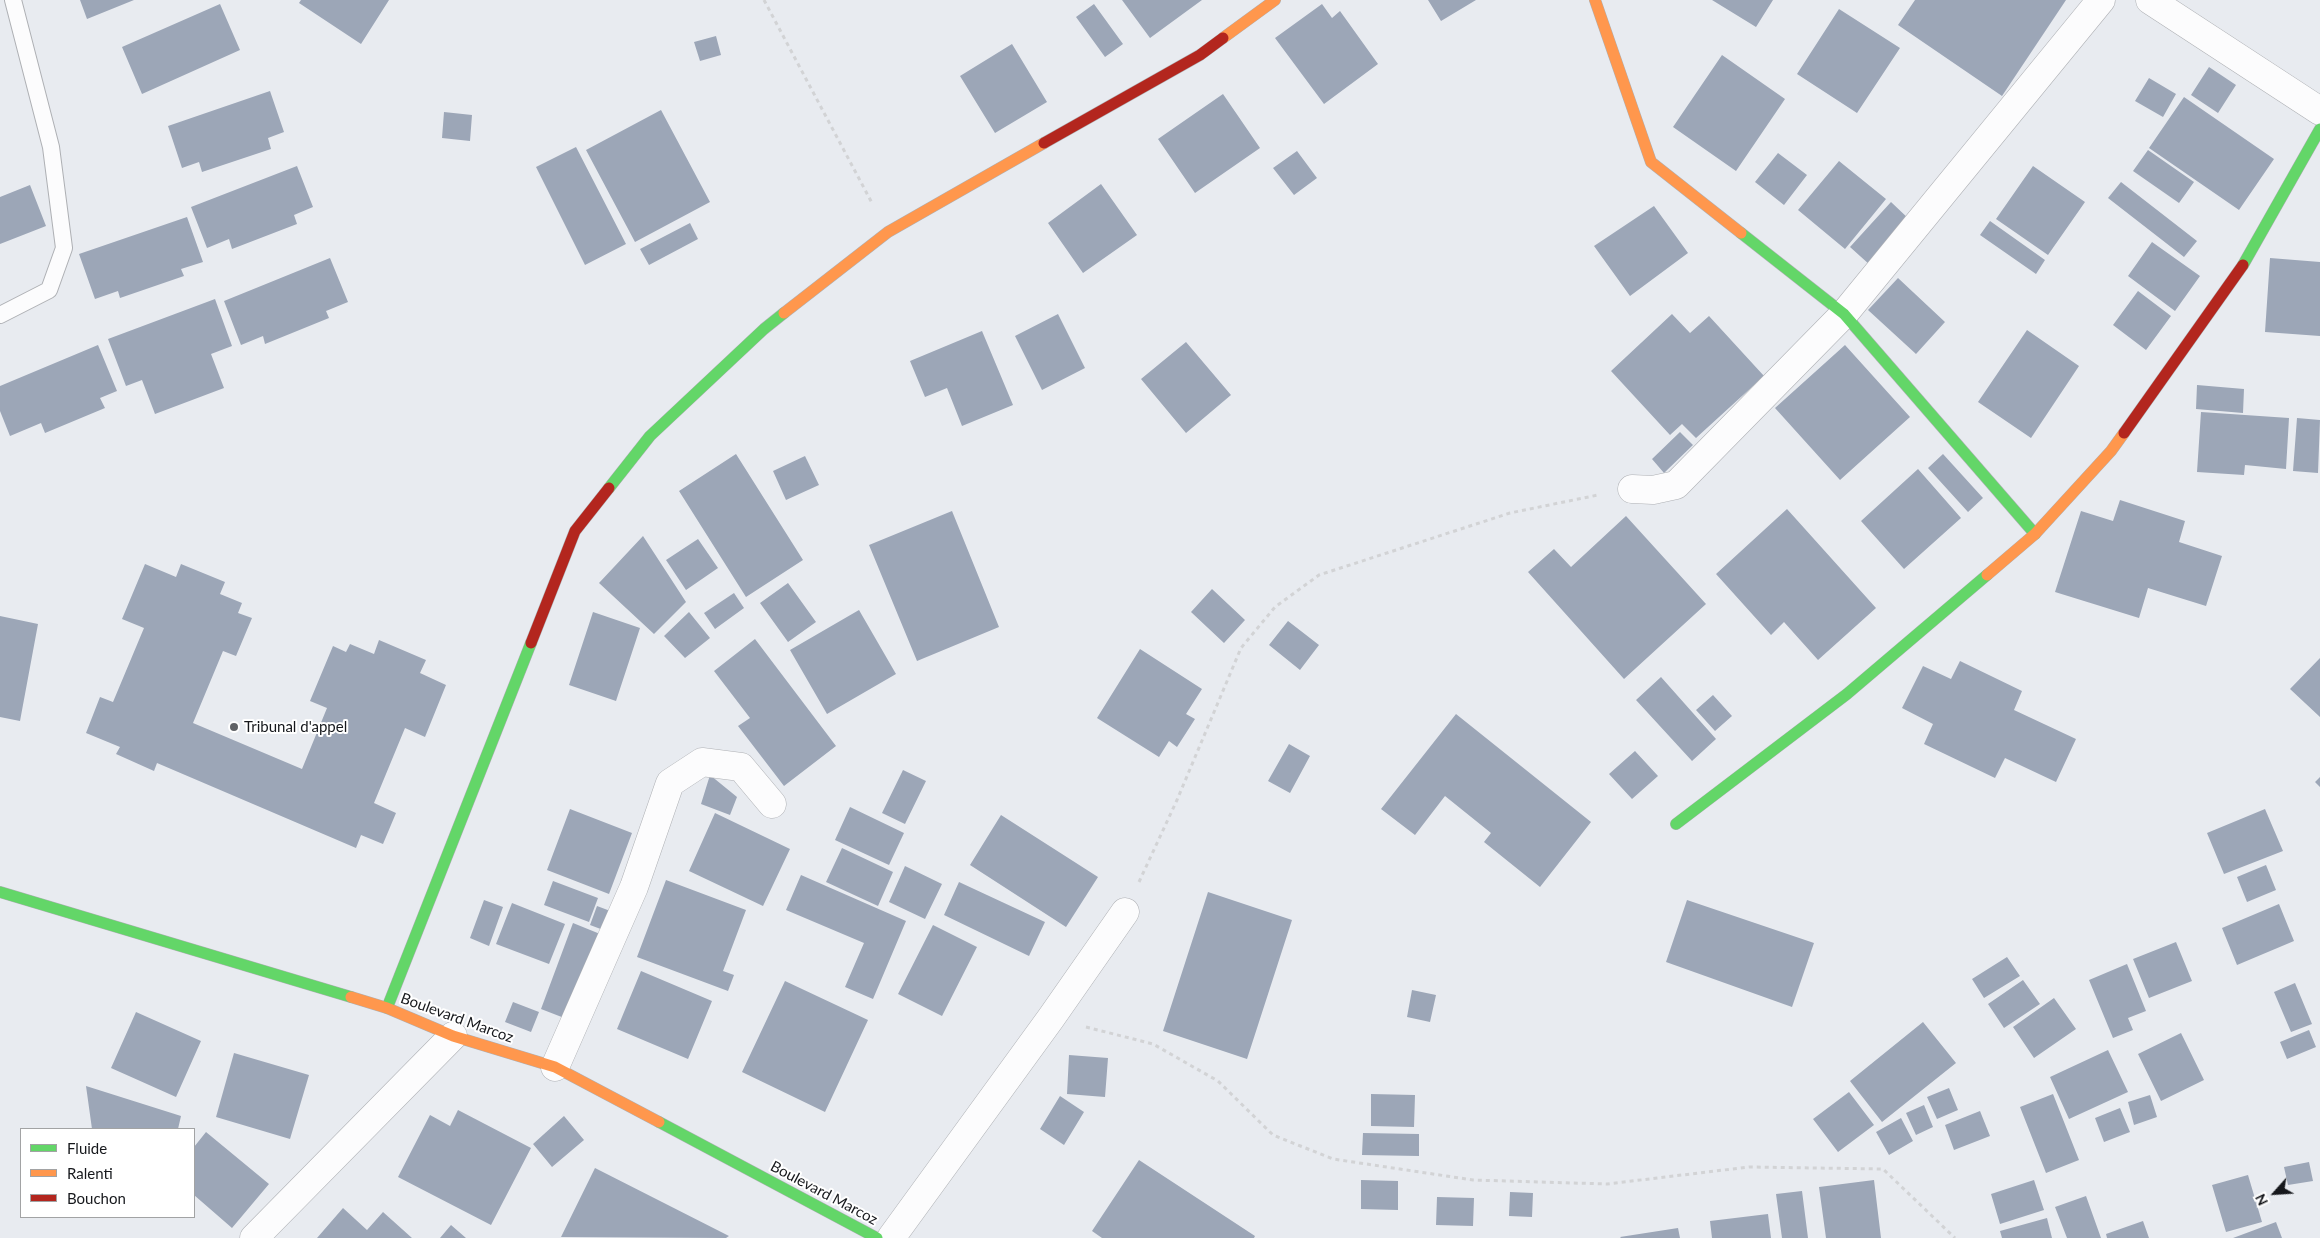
<!DOCTYPE html>
<style>
body{margin:0}
#map{position:relative;width:2320px;height:1238px;overflow:hidden;background:#e8ebf0;font-family:Lato,sans-serif}
canvas{display:block}
.legend{position:absolute;left:20px;top:1128px;width:175px;height:90px;box-sizing:border-box;background:#fff;border:1px solid #a2a3a4;margin:0;padding:6px 9px;list-style:none;font-size:15px;color:#16181c}
.legend li{display:flex;align-items:center;gap:10px;height:25px}
.legend b{width:25px;border:1px solid #a2a3a4}
.north{position:absolute;left:2250px;top:1168px;width:50px;height:50px;-webkit-text-stroke:4px #fff;paint-order:stroke;rotate:244deg;font-size:14px;font-weight:700;line-height:20px;text-align:center;color:#16181c}
.north::after{content:'';display:block;margin:auto;width:18px;height:22px;background:#16181c;clip-path:polygon(50% 0,100% 100%,50% 72%,0 100%)}
</style>
<div id="map">
<canvas width="2320" height="1238"></canvas>
<ul class="legend">
<li><b style="height:6px;background:#63d668"></b>Fluide</li>
<li><b style="height:6px;background:#ff974d"></b>Ralenti</li>
<li><b style="height:6px;background:#b3261e"></b>Bouchon</li>
</ul>
<div class="north">N</div>
</div>
<script>
const ctx = document.querySelector('canvas').getContext('2d');
ctx.lineJoin = 'round';
function fillPath(path, color) {
  ctx.fillStyle = color;
  ctx.fill(path, 'evenodd');
}
function toPath(rows) {
  const path = new Path2D();
  for (const r of rows) {
    path.moveTo(r[0], r[1]);
    for (let i = 2; i < r.length; i += 2) path.lineTo(r[i], r[i + 1]);
  }
  return path;
}
function strokePath(path, color, width, dash) {
  ctx.strokeStyle = color;
  ctx.lineWidth = width;
  ctx.lineCap = dash ? 'butt' : 'round';
  ctx.setLineDash(dash || []);
  ctx.stroke(path);
}
function drawText(font, color, halo, rows, align = 'center') {
  ctx.font = font + ' Lato,sans-serif';
  ctx.lineWidth = 4;
  ctx.setLineDash([]);
  ctx.textBaseline = 'middle';
  ctx.strokeStyle = halo;
  ctx.fillStyle = color;
  for (const [text, x, y, turn = 0] of rows) {
    ctx.save();
    ctx.translate(x, y);
    ctx.rotate((+turn || 0) * Math.PI / 180);
    ctx.textAlign = isNaN(turn) ? turn : align;
    if (halo) ctx.strokeText(text, 0, 0);
    ctx.fillText(text, 0, 0);
    ctx.restore();
  }
}
fillPath(toPath([
 [80,0,134,0,87,19],
 [301,0,389,0,361,44,299,3],
 [1122,0,1202,0,1150,38],
 [1428,0,1476,0,1441,21],
 [1712,0,1773,0,1756,27],
 [1915,0,2066,0,2002,96,1898,25],
 [220,4,240,50,142,94,122,47],
 [1094,4,1123,44,1105,57,1076,17],
 [1322,4,1332,18,1340,11,1378,64,1324,104,1275,38],
 [1839,9,1900,48,1857,113,1797,74],
 [716,36,721,55,700,61,694,42],
 [1012,44,1047,102,995,133,960,76],
 [1722,55,1785,99,1736,171,1673,127],
 [2209,67,2236,85,2218,113,2191,95],
 [2149,78,2176,94,2163,117,2135,101],
 [270,91,284,132,268,138,271,149,202,172,199,162,182,168,168,126],
 [1223,94,1260,148,1195,193,1158,139],
 [2184,97,2274,159,2239,210,2149,148],
 [661,110,710,202,635,242,586,150],
 [444,112,472,115,470,141,442,138],
 [576,147,626,244,585,265,536,167],
 [2148,150,2194,182,2179,203,2133,171],
 [1297,151,1317,178,1294,195,1273,168],
 [1778,153,1807,175,1784,205,1755,182],
 [1839,161,1886,199,1845,249,1798,210],
 [297,166,313,207,294,215,297,224,232,249,229,239,207,248,191,207],
 [2033,166,2085,202,2048,255,1996,219],
 [2121,182,2197,241,2184,257,2108,198],
 [1101,184,1137,235,1083,273,1048,223],
 [30,185,46,226,0,244,0,197],
 [1891,202,1910,220,1870,265,1850,247],
 [1654,206,1688,253,1630,296,1594,246],
 [187,217,203,262,181,269,184,276,120,298,118,291,95,299,79,254],
 [1990,221,2045,260,2036,274,1980,235],
 [690,223,698,239,649,265,640,249],
 [2152,242,2200,276,2175,311,2128,276],
 [330,258,348,302,326,311,329,318,265,344,263,336,241,345,224,301],
 [2270,258,2320,262,2320,336,2265,332],
 [1898,278,1945,322,1916,354,1868,310],
 [2138,291,2171,316,2146,350,2113,325],
 [215,299,232,346,211,354,224,388,155,414,142,380,126,386,108,339],
 [1058,314,1085,368,1042,390,1015,336],
 [1672,314,1690,333,1709,316,1764,376,1696,438,1682,424,1670,435,1611,371],
 [2027,330,2079,366,2031,438,1978,402],
 [982,331,1013,405,962,426,947,388,925,397,910,361],
 [1186,342,1231,395,1186,433,1141,379],
 [98,345,117,391,100,398,105,408,45,433,41,423,10,436,0,411,0,386],
 [1845,345,1910,417,1840,480,1775,408],
 [2197,385,2244,389,2243,413,2196,409],
 [2201,412,2289,418,2286,469,2245,465,2244,475,2197,472],
 [2297,418,2320,420,2318,473,2293,471],
 [1680,432,1693,445,1664,473,1652,459],
 [736,454,803,560,746,597,679,491],
 [1943,454,1983,498,1968,512,1928,468],
 [805,456,819,485,786,500,773,471],
 [1918,469,1961,518,1904,569,1861,521],
 [2120,500,2185,521,2179,542,2222,556,2206,606,2148,588,2139,618,2055,592,2081,511,2113,521],
 [1787,509,1876,608,1818,660,1784,622,1771,635,1716,574],
 [952,511,999,627,917,661,869,545],
 [1626,516,1706,604,1624,679,1528,572,1554,549,1571,567],
 [643,536,686,602,654,634,599,583],
 [698,539,718,568,686,590,666,560],
 [145,564,176,577,181,564,225,582,220,594,242,603,238,613,252,618,236,656,223,651,193,723,302,769,327,708,310,701,333,646,346,652,350,644,374,654,379,640,426,660,420,673,446,685,425,737,405,728,374,803,396,813,383,844,361,835,356,848,157,763,154,771,116,754,120,747,86,733,100,697,113,702,144,628,122,619],
 [788,583,816,622,788,642,760,603],
 [1212,589,1245,620,1224,643,1191,612],
 [734,593,744,608,715,629,704,613],
 [859,610,896,674,827,714,790,650],
 [593,612,640,628,616,701,569,685],
 [689,612,710,638,685,658,664,636],
 [0,616,38,624,20,721,0,717],
 [1288,621,1319,645,1300,670,1269,645],
 [755,639,836,746,784,786,738,726,750,718,714,671],
 [1140,649,1202,689,1186,714,1195,719,1177,747,1169,741,1159,757,1097,718],
 [2320,658,2320,717,2290,689],
 [1960,661,2022,691,2014,710,2076,739,2056,782,2005,758,1995,778,1924,744,1933,724,1902,708,1923,666,1951,679],
 [1661,677,1716,739,1692,761,1636,700],
 [1713,695,1732,716,1715,731,1696,710],
 [1456,714,1591,822,1540,887,1484,842,1491,833,1445,796,1415,835,1381,809],
 [1289,744,1310,756,1290,793,1268,781],
 [1635,751,1658,776,1632,799,1609,774],
 [903,770,926,781,905,824,882,813],
 [710,775,737,797,730,815,701,804],
 [2320,777,2320,787,2315,782],
 [850,807,904,833,889,865,835,840],
 [570,809,632,833,609,894,547,870],
 [2265,809,2283,851,2224,874,2207,833],
 [715,813,790,849,763,906,689,871],
 [1001,815,1098,877,1066,927,970,865],
 [842,848,893,872,878,906,826,882],
 [2266,865,2276,890,2247,902,2237,877],
 [905,866,942,884,925,919,889,902],
 [801,875,906,921,873,999,845,987,864,943,786,910],
 [666,880,746,910,723,971,734,975,728,991,637,957],
 [553,881,598,898,589,922,544,905],
 [959,882,1045,922,1029,956,944,915],
 [1208,892,1292,920,1247,1059,1163,1031],
 [484,900,503,907,489,946,470,938],
 [1687,900,1814,943,1792,1007,1666,962],
 [512,903,565,924,549,964,496,944],
 [2279,904,2294,941,2237,965,2222,928],
 [597,906,613,912,606,931,590,925],
 [573,923,605,936,572,1021,541,1009],
 [933,925,977,947,942,1016,898,994],
 [2176,942,2192,981,2149,998,2133,959],
 [2007,957,2020,976,1984,998,1972,979],
 [2127,964,2146,1011,2128,1018,2133,1030,2113,1038,2089,980],
 [641,971,712,1001,688,1059,617,1029],
 [2023,980,2040,1004,2004,1028,1988,1004],
 [785,981,868,1020,825,1112,742,1072],
 [2295,983,2312,1024,2291,1032,2274,992],
 [1412,990,1436,995,1430,1022,1407,1017],
 [2054,998,2076,1029,2034,1058,2013,1027],
 [513,1002,539,1012,531,1032,505,1022],
 [136,1012,201,1041,176,1097,111,1068],
 [1923,1022,1956,1063,1882,1122,1850,1081],
 [2309,1030,2316,1047,2287,1059,2280,1042],
 [2181,1033,2204,1080,2161,1101,2138,1054],
 [2108,1050,2128,1092,2069,1119,2050,1077],
 [234,1053,309,1075,290,1139,216,1117],
 [1069,1055,1108,1058,1105,1097,1067,1094],
 [86,1086,181,1116,178,1129,92,1129],
 [1949,1088,1958,1110,1937,1119,1927,1097],
 [1849,1092,1874,1125,1838,1152,1813,1119],
 [1371,1094,1415,1095,1414,1127,1371,1126],
 [2053,1094,2079,1160,2046,1173,2020,1107],
 [2150,1095,2157,1117,2134,1125,2128,1102],
 [1060,1096,1084,1112,1064,1145,1040,1129],
 [1924,1105,1933,1127,1916,1135,1906,1113],
 [2120,1108,2130,1132,2104,1142,2095,1118],
 [458,1110,531,1148,491,1225,398,1177,430,1115,450,1126],
 [1980,1111,1990,1136,1954,1150,1945,1125],
 [564,1116,584,1140,552,1167,533,1144],
 [1901,1118,1913,1141,1889,1155,1876,1132],
 [206,1132,269,1184,232,1228,194,1195,194,1147],
 [1363,1133,1419,1134,1419,1156,1362,1155],
 [1139,1160,1255,1236,1254,1238,1102,1238,1092,1231],
 [2309,1162,2313,1181,2288,1185,2284,1167],
 [595,1168,729,1236,726,1238,561,1237],
 [2248,1175,2262,1222,2226,1232,2212,1185],
 [1361,1180,1398,1181,1398,1210,1361,1209],
 [1874,1180,1881,1238,1826,1238,1819,1187],
 [2034,1180,2044,1210,2000,1224,1991,1194],
 [1802,1191,1808,1238,1782,1238,1776,1194],
 [1510,1192,1533,1193,1532,1217,1509,1216],
 [2086,1196,2101,1238,2067,1238,2055,1207],
 [1437,1197,1474,1198,1473,1226,1436,1225],
 [343,1208,367,1230,383,1212,412,1238,317,1238],
 [1768,1214,1771,1238,1712,1238,1710,1221],
 [2047,1218,2052,1238,2002,1238,2000,1231],
 [2143,1221,2149,1238,2107,1238,2106,1234],
 [2276,1222,2282,1238,2233,1238],
 [451,1225,466,1238,440,1238],
 [1678,1228,1680,1238,1621,1238,1620,1237]
]), '#9ca6b7');
const lane = toPath([
 [0,315,49,290,64,248,51,147,13,0]
]);
const street = toPath([
 [2150,0,2320,111],
 [1632,489,1653,490,1676,485,1844,314,2101,0],
 [555,1067,634,887,670,783,702,762,741,767,772,804],
 [254,1238,453,1036],
 [891,1238,1051,1018,1125,912]
]);
const fast = toPath([
 [1741,233,1844,314,2035,534],
 [2243,265,2320,129],
 [609,488,650,436,764,329,784,313],
 [1676,824,1847,694,1987,575],
 [0,892,351,997],
 [387,1008,531,643],
 [659,1122,877,1238]
]);
const slow = toPath([
 [1595,0,1651,162,1741,233],
 [1223,38,1275,0],
 [784,313,888,232,1044,143],
 [1987,575,2035,534,2111,451,2124,433],
 [351,997,387,1008,453,1036,555,1067,659,1122]
]);
const jam = toPath([
 [1044,143,1200,55,1223,38],
 [2124,433,2243,265],
 [531,643,575,531,609,488]
]);
strokePath(lane, '#aeb0b4', 18);
strokePath(street, '#aeb0b4', 29);
strokePath(fast, '#aeb0b4', 12);
strokePath(slow, '#aeb0b4', 12);
strokePath(jam, '#aeb0b4', 12);
strokePath(toPath([
 [764,0,872,203],
 [1139,882,1177,800,1241,648,1275,607,1319,575,1510,513,1598,495],
 [1086,1027,1153,1044,1218,1081,1273,1135,1333,1159,1473,1180,1607,1184,1749,1167,1883,1169,1955,1238]
]), '#d2d3d5', 3, [4, 4]);
strokePath(lane, '#fcfcfd', 16);
strokePath(street, '#fcfcfd', 28);
strokePath(fast, '#63d668', 11);
strokePath(slow, '#ff974d', 11);
strokePath(jam, '#b3261e', 11);
for (const [x, y, r, color] of [
 [234,727,5,"#606266"]
]) {
  const dot = new Path2D();
  dot.arc(x, y, r, 0, 2 * Math.PI);
  ctx.fillStyle = color;
  ctx.fill(dot);
  strokePath(dot, '#fff', 2);
}
drawText('15px', '#16181c', '#fff', [
 ["Tribunal d'appel",244,727]
], 'left');
drawText('15px', '#16181c', '#fff', [
 ["Boulevard Marcoz",457,1018,20],
 ["Boulevard Marcoz",824,1193,28]
]);
</script>
